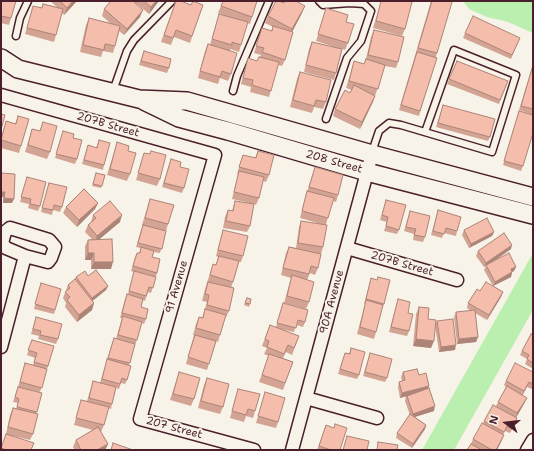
<!DOCTYPE html>
<style>
body{margin:0}
#map{position:relative;width:534px;height:451px;overflow:hidden;background:#f7f3e8;font-family:"Shantell Sans",sans-serif}
canvas{display:block}
.frame{position:absolute;inset:0;border:2px solid #4a1f2b;pointer-events:none}
.north{position:absolute;left:486px;top:403px;width:40px;height:40px;-webkit-text-stroke:3px #f7f3e8;paint-order:stroke;rotate:285deg;font-size:11px;font-weight:700;line-height:16px;text-align:center;color:#4a1f2b}
.north::after{content:'';display:block;margin:auto;width:14px;height:18px;background:#4a1f2b;clip-path:polygon(50% 0,100% 100%,50% 72%,0 100%)}
</style>
<div id="map">
<canvas width="534" height="451"></canvas>
<div class="frame"></div>
<div class="north">N</div>
</div>
<script>
const ctx = document.querySelector('canvas').getContext('2d');
ctx.lineJoin = 'round';
function fillPath(path, color) {
  ctx.fillStyle = color;
  ctx.fill(path, 'evenodd');
}
function toPath(rows) {
  const path = new Path2D();
  for (const r of rows) {
    path.moveTo(r[0], r[1]);
    for (let i = 2; i < r.length; i += 2) path.lineTo(r[i], r[i + 1]);
  }
  return path;
}
function strokePath(path, color, width, dash) {
  ctx.strokeStyle = color;
  ctx.lineWidth = width;
  ctx.lineCap = dash ? 'butt' : 'round';
  ctx.setLineDash(dash || []);
  ctx.stroke(path);
}
function drawText(font, color, halo, rows, align = 'center') {
  ctx.font = font + ' "Shantell Sans",sans-serif';
  ctx.lineWidth = 4;
  ctx.setLineDash([]);
  ctx.textBaseline = 'middle';
  ctx.strokeStyle = halo;
  ctx.fillStyle = color;
  for (const [text, x, y, turn = 0] of rows) {
    ctx.save();
    ctx.translate(x, y);
    ctx.rotate((+turn || 0) * Math.PI / 180);
    ctx.textAlign = isNaN(turn) ? turn : align;
    if (halo) ctx.strokeText(text, 0, 0);
    ctx.fillText(text, 0, 0);
    ctx.restore();
  }
}
fillPath(toPath([
 [463,1,533,1,533,33,508,22,487,17,469,9],
 [533,253,533,310,493,381,454,450,422,450]
]), '#bbefaf');
const service = toPath([
 [319,1,323,5,350,3,364,4,371,11,361,41,347,58,326,119],
 [16,36,20,18,28,1],
 [113,91,127,51,134,40,172,1],
 [233,91,237,76,269,1],
 [372,152,379,131,389,123,401,125,492,152,516,75,454,50,425,132]
]);
const minor = toPath([
 [1,95,215,155,140,419,254,450],
 [10,228,49,240,55,247,51,258,48,262,25,256,6,248,2,243,5,232,10,228],
 [347,248,457,280],
 [1,347,25,256],
 [306,398,377,418],
 [292,450,372,154],
 [527,450,533,440]
]);
const secondary = toPath([
 [1,58,18,69,139,99,187,101,372,154,533,197],
 [144,101,179,118,228,131,367,172,533,215]
]);
strokePath(service, '#4a1f2b', 9);
strokePath(minor, '#4a1f2b', 15);
strokePath(secondary, '#4a1f2b', 20);
strokePath(service, '#f7f3e8', 6);
strokePath(minor, '#f7f3e8', 12);
strokePath(secondary, '#f7f3e8', 17);
fillPath(toPath([
 [1,1,11,18,9,25,1,23],
 [50,1,77,1,64,15,62,13,54,42,25,34,33,6,41,8,43,4,57,7],
 [111,1,159,1,149,14,137,4,140,17,124,35,119,31,115,46,113,53,103,51,101,57,80,52,86,25,89,18,110,23,102,16,104,9],
 [176,1,191,5,203,5,190,43,174,37,171,45,161,42],
 [223,1,257,1,250,24,247,23,239,52,230,49,230,51,231,74,228,81,220,78,218,84,198,78,205,51,208,44,210,45,219,14,224,15,218,13],
 [379,1,408,1,405,29,402,36,373,28,381,2,380,2],
 [431,1,437,53,419,116,399,110],
 [326,8,346,22,348,43,345,50,342,49,336,73,334,80,304,72,309,49,312,42,338,48,316,41],
 [302,13,292,32,285,60,282,66,278,65,269,97,250,92,251,87,241,84,248,58,257,61,259,57,260,57,261,55,254,53,262,28,271,31,273,27,265,23,268,16],
 [374,30,398,62,396,68,385,66,375,96,360,129,333,116,335,109,350,93,352,90,346,88,352,68,354,61,364,64,366,59,371,37],
 [465,33,520,38,511,59,463,38],
 [144,51,169,68,167,73,139,65],
 [457,61,508,81,499,104,447,84],
 [533,64,533,115,519,110],
 [300,72,326,102,323,109,314,107,312,113,290,107,297,79],
 [443,105,490,137,488,141,436,127],
 [519,111,523,166,521,171,503,165],
 [18,116,21,146,19,153,1,148,1,138,6,121,15,124],
 [43,122,50,152,47,159,25,152,32,129,40,131],
 [63,131,73,138,77,159,75,164,55,158],
 [99,140,104,165,103,170,82,164,88,145,96,148],
 [117,142,128,151,130,174,127,181,107,175],
 [258,151,269,175,266,182,263,181,259,198,256,205,254,204,250,226,247,232,223,228,225,217,228,210,232,211,235,201,250,203,232,199,238,174,237,174,243,155,255,158],
 [144,153,160,179,157,186,136,180],
 [171,159,180,167,184,188,182,193,162,187],
 [315,167,338,195,336,202,333,201,326,224,323,247,321,254,315,253,318,268,315,275,310,273,307,280,309,302,306,309,284,303,291,278,281,275,286,253,289,247,296,248,299,227,301,221,321,224,300,218,305,198],
 [1,173,12,203,3,203,3,197,1,197],
 [96,173,105,175,101,188,92,186],
 [27,177,40,206,38,211,28,208,29,204,20,202],
 [49,183,62,207,60,212,53,210,52,215,41,212],
 [150,199,168,224,160,253,154,252,152,257,157,273,151,293,148,292,145,301,143,300,141,307,146,319,144,324,142,323,137,340,135,345,129,365,127,380,125,384,121,383,119,389,116,388,112,404,111,409,108,408,104,425,101,432,108,444,105,450,75,450,73,447,76,440,93,430,74,425,81,400,87,401,93,381,100,383,112,343,114,338,116,339,122,318,120,318,125,299,127,294,128,294,134,272,131,271,135,257,137,253,139,253,141,248,136,247,141,230,143,225,153,228,142,225],
 [386,200,399,230,397,234,384,231,387,222,380,220],
 [98,203,95,209,77,227,63,213,66,207],
 [438,210,457,231,456,236,444,233,442,238,431,235],
 [410,211,425,237,423,242,413,240,414,234,404,231],
 [93,215,120,222,99,239,111,269,91,269,91,260,85,260,85,246,88,240,92,239,85,232,88,225,91,222],
 [223,230,243,256,241,262,239,262,231,288,229,311,226,317,225,317,218,342,216,341,207,370,186,364,194,335,193,335,196,324,199,317,202,318,204,312,207,302,202,301,205,289,213,264,216,265,218,257,216,256,221,237],
 [464,230,494,232,492,236,469,248,462,235],
 [511,249,493,262,516,267,514,271,512,272,511,277,493,286,503,292,501,297,487,320,475,313,478,337,476,342,457,344,454,317,456,312,471,311,467,308,468,303,480,291,493,286,484,270,486,266,484,267,476,256,478,251],
 [88,276,108,286,106,290,92,301,94,303,92,310,77,322,65,307,66,303,63,298,68,285,75,279,76,277],
 [371,278,384,304,382,309,376,332,374,339,357,334,365,304,364,304],
 [41,283,55,310,54,314,34,309],
 [247,298,251,299,249,307,244,305],
 [398,299,408,313,409,331,407,336,389,332],
 [283,303,305,322,303,327,296,325,294,332,280,329,299,336,292,355,286,352,283,358,293,362,283,390,259,382,269,356,264,354,267,348,262,346,270,325,276,327],
 [419,307,428,319,431,348,413,346,416,314],
 [36,317,58,339,56,344,38,339,39,336,31,334],
 [437,321,455,350,439,352,435,325],
 [533,332,533,369,525,364,527,359,520,355,522,351,532,334],
 [32,340,48,366,40,392,18,387,25,363,33,365,35,358,27,355],
 [351,348,359,375,357,379,338,374,345,353,349,354],
 [370,353,387,378,385,382,363,376],
 [179,372,194,399,191,406,170,400],
 [403,372,419,375,429,386,428,388,434,411,415,417,426,425,425,429,412,448,396,438,397,433,410,415,405,401,406,396,400,398,398,387,399,382,402,381,401,377],
 [533,372,533,386,532,389,527,387,523,395,525,402,516,417,517,418,516,423,510,433,505,431,503,435,502,440,497,450,467,450,471,444,473,439,483,424,484,421,496,406,498,402,506,387,504,385,506,381],
 [207,378,223,407,220,414,198,408,204,385],
 [18,387,42,393,36,414,33,434,30,440,13,436,31,450,1,450,1,448,6,434,10,415,13,408,16,409,18,403,13,402],
 [238,389,255,411,253,418,246,416,244,422,230,418],
 [265,392,278,422,276,428,256,423],
 [326,425,340,450,317,450]
]), '#d3a393');
fillPath(toPath([
 [73,1,77,1,64,15,67,8],
 [156,1,159,1,149,14,151,7],
 [305,6,302,13,290,36,292,29],
 [143,10,140,17,124,35,127,29],
 [375,96,373,102,360,129,362,122],
 [1,192,5,192,3,197,1,197],
 [4,198,14,199,12,203,3,203],
 [98,203,95,209,77,227,79,220],
 [122,215,120,222,95,243,97,236],
 [494,232,492,236,469,248,471,244],
 [512,245,511,249,486,266,486,265,484,267,486,263],
 [88,253,94,253,91,260,85,260],
 [94,262,113,262,111,269,91,269],
 [516,267,514,271,512,272,511,277,493,286,495,282,511,269],
 [108,286,106,290,90,303,92,298],
 [503,292,501,297,487,320,489,315],
 [94,303,92,310,77,322,79,315],
 [478,337,476,342,457,344,459,339],
 [416,339,434,341,431,348,413,346],
 [456,345,455,350,439,352,441,347],
 [429,386,427,391,400,398,402,393],
 [527,398,525,402,516,418,517,413],
 [435,406,434,411,411,418,413,414],
 [426,425,425,429,412,448,413,444],
 [504,435,502,440,497,450,496,450],
 [108,444,105,450,97,450]
]), '#ac8478');
const building = toPath([
 [1,1,16,1,11,18,1,16,1,1],
 [60,1,73,1,67,8,60,1],
 [111,1,133,1,143,10,127,29,104,9,111,1],
 [144,1,156,1,151,7,144,1],
 [176,1,181,1,191,5,193,1,203,5,192,36,176,30,173,38,164,35,176,1],
 [223,1,257,1,252,17,221,6,223,1],
 [276,1,279,1,284,3,285,1,296,1,305,6,292,29,268,16,276,1],
 [381,1,408,1,412,2,405,29,376,21,381,1],
 [432,1,450,1,452,2,437,53,418,48,432,1],
 [43,4,63,9,56,35,27,28,33,6,42,8,43,4],
 [326,8,348,15,346,22,354,24,348,43,318,34,326,8],
 [219,14,248,22,241,45,232,42,232,45,212,39,219,14],
 [473,16,520,38,512,55,465,33,473,16],
 [89,18,120,26,115,46,105,44,104,50,83,45,89,18],
 [273,26,293,32,285,60,262,52,264,48,256,46,262,28,272,31,273,26],
 [374,30,404,37,398,62,368,55,374,30],
 [312,42,342,49,336,73,306,65,312,42],
 [208,44,237,53,231,74,222,71,220,77,200,71,208,44],
 [144,51,171,59,169,68,141,61,144,51],
 [417,52,437,58,420,111,401,105,417,52],
 [259,57,279,62,271,91,252,85,253,80,243,78,248,58,257,61,259,57],
 [366,59,385,65,378,89,349,81,354,61,364,64,366,59],
 [457,61,508,81,500,100,449,79,457,61],
 [533,65,533,109,521,106,533,65],
 [300,72,331,80,326,102,316,100,314,106,293,100,300,72],
 [354,85,375,96,362,122,335,109,345,90,350,93,354,85],
 [443,105,495,119,490,137,438,123,443,105],
 [519,111,533,115,533,133,523,166,504,161,519,111],
 [1,114,5,115,1,130,1,114],
 [18,116,29,119,21,146,1,140,6,121,16,124,18,116],
 [43,122,57,126,50,152,28,145,32,129,40,131,43,122],
 [63,131,74,134,73,138,82,140,77,159,56,154,63,131],
 [99,140,110,143,104,165,84,160,88,145,97,148,99,140],
 [117,142,129,146,128,151,136,153,130,174,110,169,117,142],
 [151,151,166,155,160,179,138,173,144,153,150,154,151,151],
 [258,151,274,155,269,175,239,167,243,155,256,158,258,151],
 [171,159,181,162,180,167,189,169,184,188,164,183,171,159],
 [315,167,343,175,338,195,309,187,315,167],
 [239,171,264,177,259,198,234,192,239,171],
 [1,173,15,174,14,199,4,198,5,192,1,192,1,173],
 [96,173,105,175,102,186,93,184,96,173],
 [27,177,46,182,40,206,30,204,31,199,21,197,27,177],
 [49,183,67,187,62,207,54,205,53,210,42,208,49,183],
 [84,189,98,203,79,220,66,207,84,189],
 [307,191,334,198,328,218,302,211,307,191],
 [150,199,174,205,168,224,145,218,150,199],
 [386,200,406,205,399,230,386,226,388,217,382,215,386,200],
 [110,201,122,215,97,236,88,225,96,218,93,215,110,201],
 [235,201,254,204,250,226,226,221,228,210,233,211,235,201],
 [438,210,461,217,457,231,446,228,444,234,433,231,438,210],
 [410,211,430,216,425,237,414,235,416,229,406,227,410,211],
 [487,218,494,232,471,244,464,230,487,218],
 [301,221,327,225,323,247,298,243,301,221],
 [143,225,166,231,162,249,138,243,143,225],
 [223,230,248,236,243,256,218,250,223,230],
 [504,233,512,245,486,263,478,251,504,233],
 [112,239,113,262,94,262,94,253,88,253,88,240,112,239],
 [141,247,154,251,152,257,160,259,157,273,133,266,137,253,140,253,141,247],
 [289,247,321,254,318,268,311,266,309,274,283,268,289,247],
 [509,253,516,267,511,269,512,272,495,282,486,265,509,253],
 [219,256,239,261,233,282,210,275,213,264,216,265,219,256],
 [96,270,108,286,92,298,76,277,85,271,88,276,96,270],
 [134,271,156,277,153,288,149,287,146,296,129,291,134,271],
 [292,275,314,282,309,302,287,296,292,275],
 [378,277,390,280,384,304,366,299,371,278,377,280,378,277],
 [75,279,94,303,79,315,67,300,70,297,65,292,70,288,68,285,75,279],
 [208,282,234,288,229,311,207,305,209,295,205,294,208,282],
 [486,282,503,292,489,315,468,303,477,289,480,291,486,282],
 [41,283,61,289,55,310,35,304,41,283],
 [127,294,143,299,141,307,148,309,146,319,122,313,127,294],
 [247,298,251,299,250,304,245,303,247,298],
 [398,299,410,302,408,313,413,314,409,331,391,327,398,299],
 [366,300,383,305,376,332,360,327,366,300],
 [283,303,308,310,305,322,298,320,296,328,277,323,283,303],
 [419,307,429,308,428,319,436,320,434,341,416,339,419,307],
 [205,309,226,315,220,335,196,328,199,317,203,318,205,309],
 [475,310,478,337,459,339,456,312,475,310],
 [123,316,142,322,137,340,118,335,123,316],
 [36,317,62,324,58,339,40,335,41,331,33,329,36,317],
 [453,319,456,345,441,347,437,321,453,319],
 [270,325,299,336,294,348,288,345,284,354,267,347,269,341,265,339,270,325],
 [531,334,533,335,533,363,527,359,529,355,522,351,531,334],
 [195,335,216,341,209,364,188,357,195,335],
 [114,338,135,344,130,363,108,358,114,338],
 [32,340,54,346,48,366,34,362,37,353,28,350,32,340],
 [351,348,365,352,359,375,340,369,345,353,350,354,351,348],
 [370,353,392,359,387,378,365,372,370,353],
 [269,354,293,362,285,383,262,375,269,354],
 [107,359,131,366,127,380,122,378,120,384,102,379,107,359],
 [25,363,47,369,42,388,20,382,25,363],
 [515,363,533,372,533,384,529,382,524,391,506,381,515,363],
 [417,369,419,375,426,373,429,386,402,393,399,382,405,380,403,372,417,369],
 [179,372,200,378,194,399,173,394,179,372],
 [207,378,229,384,223,407,201,401,207,378],
 [93,381,116,387,112,404,89,398,93,381],
 [507,386,527,398,517,413,498,402,507,386],
 [18,387,42,393,37,412,17,407,19,399,15,397,18,387],
 [429,388,435,406,413,414,407,396,429,388],
 [238,389,260,394,255,411,248,409,246,415,232,411,238,389],
 [265,392,285,398,278,422,258,416,265,392],
 [81,400,109,407,104,425,76,418,81,400],
 [493,405,517,418,512,429,507,426,504,432,484,421,493,405],
 [13,408,38,414,33,434,8,427,13,408],
 [410,414,426,425,413,444,397,433,410,414],
 [482,423,504,435,496,450,492,450,473,439,482,423],
 [335,424,347,428,340,450,331,450,319,446,326,425,334,428,335,424],
 [98,427,108,444,97,450,81,450,76,440,98,427],
 [6,434,34,443,31,450,7,450,1,448,6,434],
 [347,436,369,441,367,450,343,450,347,436],
 [378,442,398,445,397,450,377,450,378,442],
 [113,443,133,450,111,450,113,443],
 [471,444,482,450,467,450,471,444]
]);
fillPath(building, '#f5bdab');
strokePath(building, '#ac8478', 1);
drawText('11px', '#4a1f2b', '#f7f3e8', [
 ["207B Street",108,125,16],
 ["208 Street",334,162,16],
 ["207B Street",402,264,16],
 ["91 Avenue",177,287,-74],
 ["90A Avenue",332,302,-75],
 ["207 Street",174,428,15]
]);
</script>
